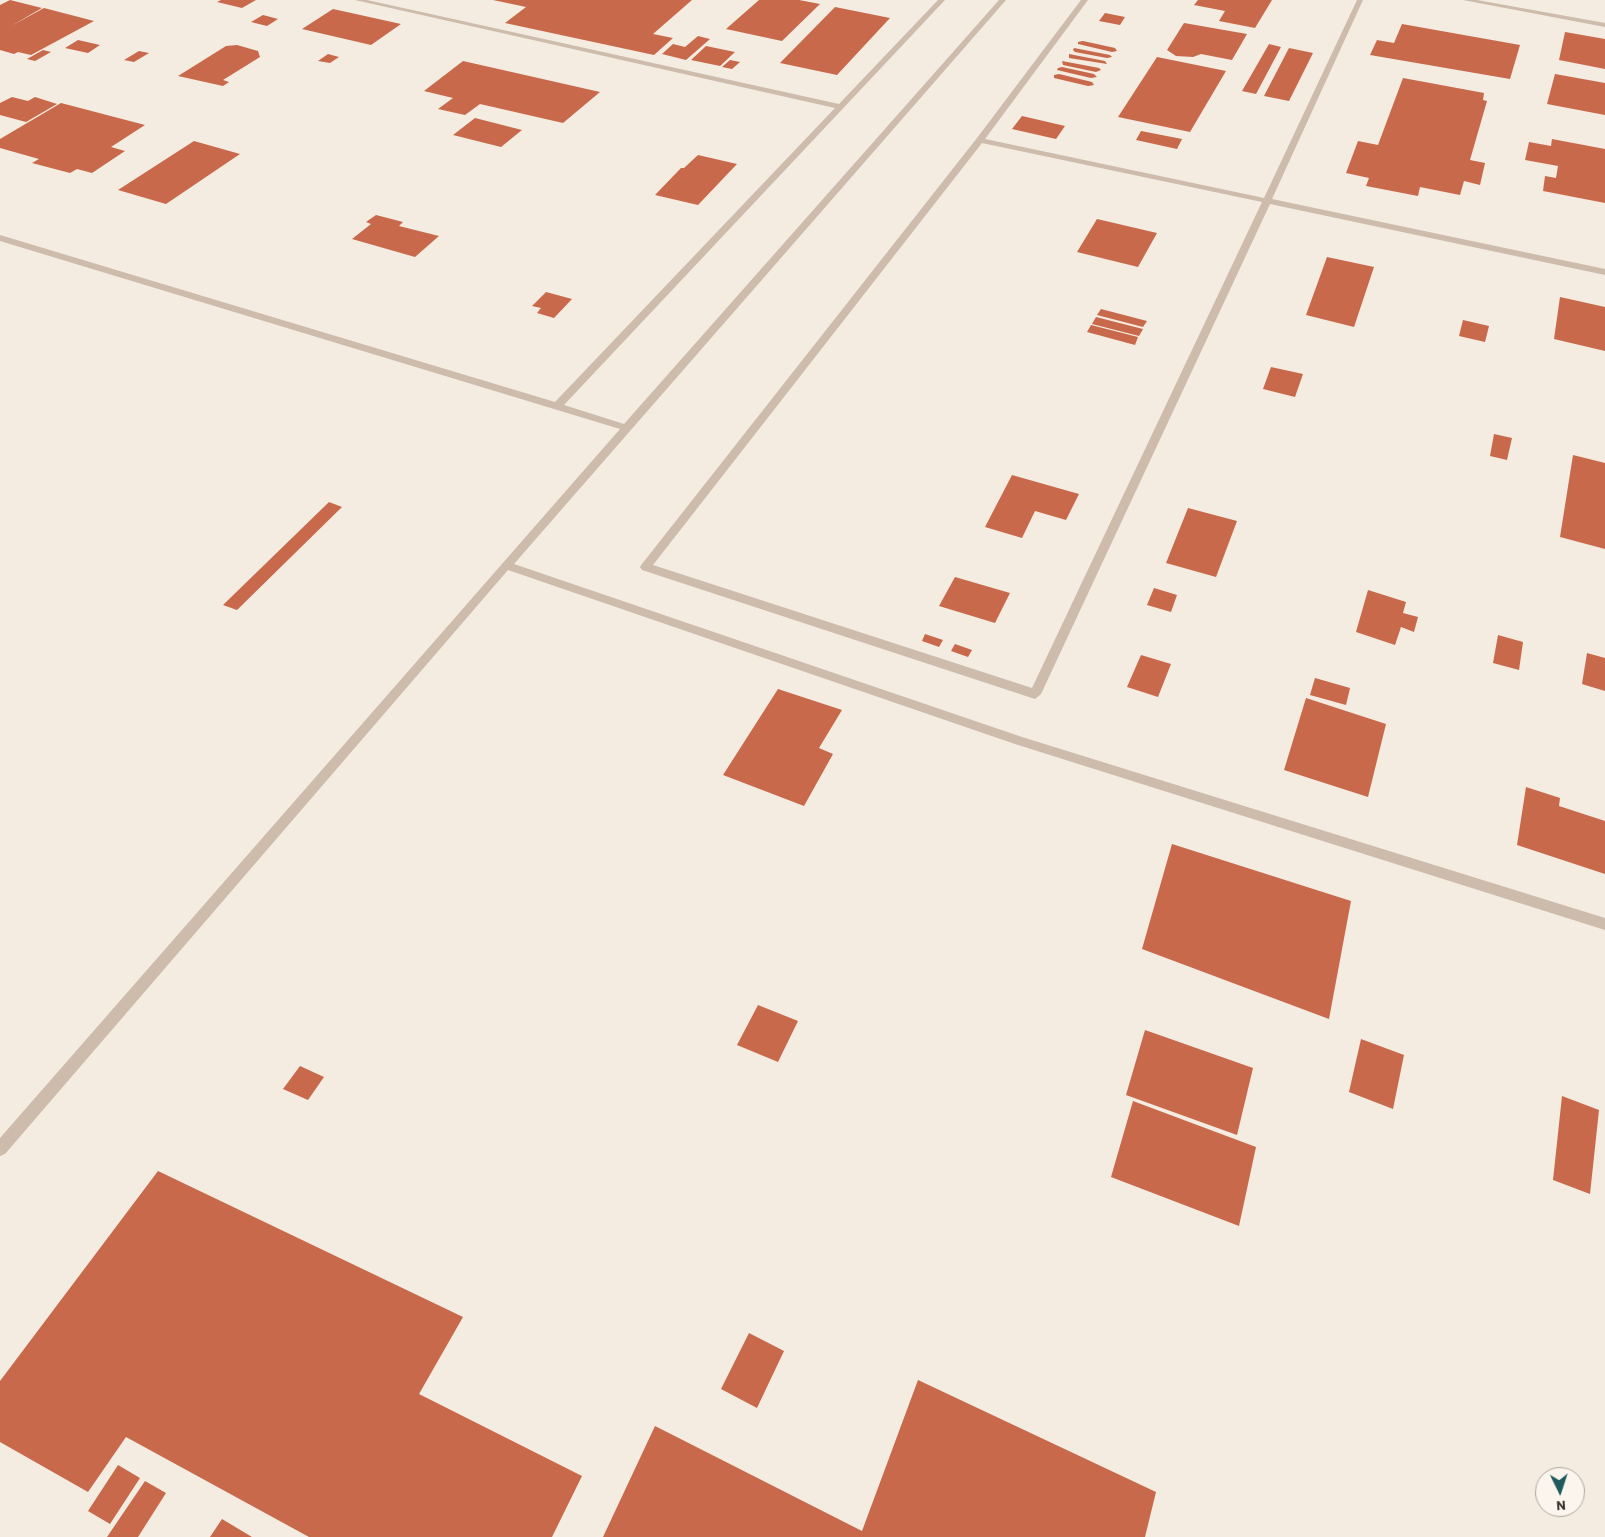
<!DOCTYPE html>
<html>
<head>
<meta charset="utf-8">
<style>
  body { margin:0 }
  #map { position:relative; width:1605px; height:1537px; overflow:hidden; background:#f4ebe1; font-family:Barlow,sans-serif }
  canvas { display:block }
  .north { position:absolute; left:1535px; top:1467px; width:50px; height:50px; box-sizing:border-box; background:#fbf5ee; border:1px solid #aea6a0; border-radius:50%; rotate:176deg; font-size:14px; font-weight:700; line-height:20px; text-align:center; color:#3b302b }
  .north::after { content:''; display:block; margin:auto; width:18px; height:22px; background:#1f5a5e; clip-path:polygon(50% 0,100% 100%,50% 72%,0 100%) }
</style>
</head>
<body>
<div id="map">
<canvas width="1605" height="1537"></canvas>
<div class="north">N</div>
</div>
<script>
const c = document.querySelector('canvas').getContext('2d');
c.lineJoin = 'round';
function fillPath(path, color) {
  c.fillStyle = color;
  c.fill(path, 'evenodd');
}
const building = new Path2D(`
  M10,0L42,8L11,26L44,8L94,21L31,55L18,52L14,54L0,50V5Z
  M221,0H256L242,8L217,2Z
  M493,0H692L653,34L673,38L654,55L505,23L526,7Z
  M759,0H799L820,4L782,41L726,29Z
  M1198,0H1272L1255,28L1219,21L1225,11L1194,5Z
  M835,7L890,18L837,75L780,63Z
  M333,9L401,24L371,45L302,29Z
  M1105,13L1125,17L1120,25L1099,21Z
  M263,15L278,19L267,26L251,22Z
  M1184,23L1247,34L1232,60L1201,54L1193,57L1176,56L1167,50Z
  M1402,24L1520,45L1510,79L1370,55L1377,40L1394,43Z
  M1565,32L1605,39V69L1559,60Z
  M698,36L710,39L686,60L662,54L673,44L685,47Z
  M78,40L100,45L88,53L65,48Z
  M1083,41L1115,48L1117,51L1112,52L1078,44V42Z
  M1269,44L1281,47L1256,94L1242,91Z
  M237,45L258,51L260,57L223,80L229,82L223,86L178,76L226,46Z
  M706,46L735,52L720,66L691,60Z
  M1074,48L1110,55L1112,57L1107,58L1075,52L1073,50Z
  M1289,48L1313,53L1289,101L1264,96Z
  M43,50L51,52L35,61L27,59Z
  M139,51L149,53L134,62L124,60Z
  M328,54L339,57L330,63L318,61Z
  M1069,54L1105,61L1107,64L1069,58Z
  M1157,57L1226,71L1190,132L1118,117Z
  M730,60L740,62L732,69L722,67Z
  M463,61L600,92L563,123L480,104L465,115L438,109L453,98L424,91Z
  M1062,61L1099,68L1101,70L1096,72L1063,65Z
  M1062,67L1094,74L1097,77L1091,78L1057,70L1058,68Z
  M1059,74L1092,82L1094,85L1088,86L1054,78V75Z
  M1555,74L1605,83V115L1547,104Z
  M1403,78L1484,93L1483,100L1487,101L1470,160L1485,163L1480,185L1464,181L1460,195L1420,187L1418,196L1366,186L1369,178L1346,173L1358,141L1378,145Z
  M12,97L28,101L35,97L57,104L26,122L0,115V103Z
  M61,103L145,125L111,147L125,151L92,173L77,169L70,173L32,163L39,159L0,148V139Z
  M1022,116L1065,126L1056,139L1012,129Z
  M475,118L522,130L501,147L453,135Z
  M1141,131L1182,139L1177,149L1136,140Z
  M1552,139L1605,149V203L1543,191L1545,176L1556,178L1558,166L1525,160L1529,142L1551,146Z
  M194,141L240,154L166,204L118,190Z
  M698,155L737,164L698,205L655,195L681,168H684Z
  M376,215L403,222L399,226L439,236L415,257L352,239L371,224L366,222Z
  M1097,219L1157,233L1138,267L1077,252Z
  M1327,257L1374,267L1354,327L1306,315Z
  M546,292L572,299L554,318L537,313L541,308L532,306Z
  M1560,297L1605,307V351L1554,339Z
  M1101,309L1147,321L1143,327L1097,315Z
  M1096,317L1143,329L1139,336L1092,324Z
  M1463,320L1489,326L1485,342L1459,336Z
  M1091,325L1138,337L1135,345L1087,332Z
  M1271,367L1303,374L1295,397L1263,389Z
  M1494,434L1512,438L1507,460L1490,456Z
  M1573,455L1605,463V549L1560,537Z
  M1012,475L1079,494L1066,520L1035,511L1022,538L985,527Z
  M329,502L342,507L237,610L223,605Z
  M1188,508L1237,521L1216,577L1166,563Z
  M955,577L1010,593L995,623L939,606Z
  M1154,588L1177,595L1171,612L1147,605Z
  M1368,590L1406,602L1403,613L1418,617L1414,632L1401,627L1395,645L1356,632Z
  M925,634L943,640L939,647L922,641Z
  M1498,635L1523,642L1519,670L1493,663Z
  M955,644L972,650L968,657L951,651Z
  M1587,653L1605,658V691L1582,684Z
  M1141,655L1171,664L1158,697L1127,687Z
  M1315,678L1350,688L1346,705L1310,695Z
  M778,689L842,710L819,748L833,754L804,806L723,775Z
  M1306,698L1386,724L1368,797L1284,770Z
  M1526,787L1560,798L1559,806L1605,821V874L1517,845Z
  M1172,844L1351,901L1329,1019L1142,949Z
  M758,1005L798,1021L778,1062L737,1045Z
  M1145,1030L1253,1068L1237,1135L1126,1095Z
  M1361,1039L1404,1055L1393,1109L1349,1092Z
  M300,1066L324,1077L308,1100L283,1089Z
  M1562,1096L1599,1110L1590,1194L1553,1180Z
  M1133,1101L1256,1147L1239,1226L1111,1177Z
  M158,1171L463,1317L419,1394L582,1476L552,1537H309L126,1437L88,1492L0,1442V1381Z
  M749,1333L784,1351L757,1408L721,1389Z
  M918,1380L1156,1492L1145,1537H603L655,1426L862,1531Z
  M118,1465L140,1478L110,1524L88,1511Z
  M145,1481L166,1493L138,1537H107Z
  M222,1519L252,1537H210Z`);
const minor = new Path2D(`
  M355,0H367L839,104L938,0H945L564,405L624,424L999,0H1006L514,564L1022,737L1605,918V930L1015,744L508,570L5,1154L0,1156V1138L620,429L0,241V235L555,402L835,108Z
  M1081,0H1088L985,139L1264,198L1357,0H1363L1272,199L1605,269V275L1270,204L1041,694L1035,699L642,570L640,567L642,564L977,138ZM982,143L1262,202L1032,688L653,565Z
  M1463,0H1477L1605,23V27Z`);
fillPath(building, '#c8694b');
fillPath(minor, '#cdbbac');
</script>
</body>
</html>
